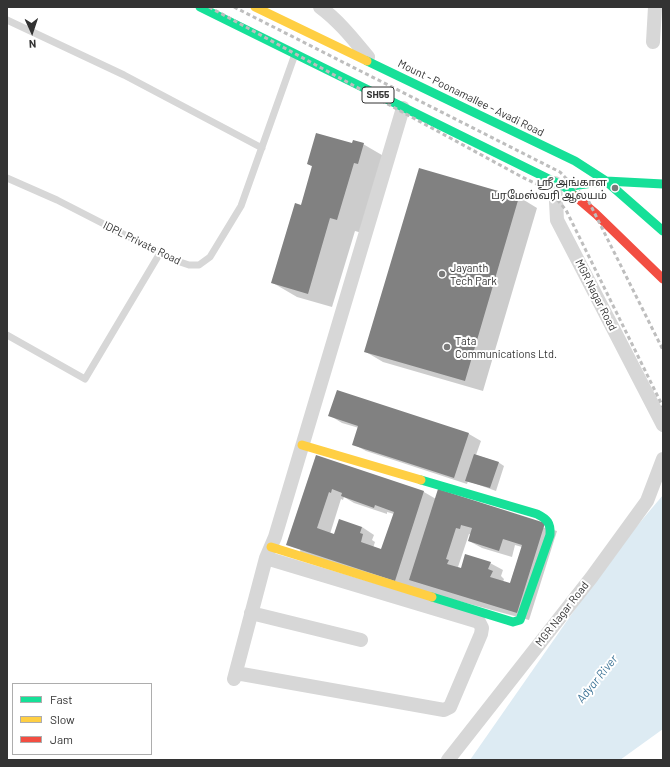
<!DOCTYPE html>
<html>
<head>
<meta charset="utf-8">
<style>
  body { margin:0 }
  #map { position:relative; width:670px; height:767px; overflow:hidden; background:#fff; font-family:Barlow,sans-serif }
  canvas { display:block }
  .frame { position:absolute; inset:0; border:8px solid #333; pointer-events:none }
  .legend { position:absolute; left:12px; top:683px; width:140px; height:72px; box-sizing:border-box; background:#fff; border:1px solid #adadad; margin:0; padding:5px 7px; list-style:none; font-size:12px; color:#333 }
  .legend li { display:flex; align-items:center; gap:8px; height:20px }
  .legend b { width:20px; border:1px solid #adadad }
  .north { position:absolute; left:12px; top:12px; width:40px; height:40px; -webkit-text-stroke:3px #fff; paint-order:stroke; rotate:177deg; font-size:11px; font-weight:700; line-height:16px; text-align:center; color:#333 }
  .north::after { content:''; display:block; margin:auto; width:14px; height:18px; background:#333; clip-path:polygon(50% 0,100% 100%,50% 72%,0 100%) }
</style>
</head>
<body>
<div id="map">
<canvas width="670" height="767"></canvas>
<div class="frame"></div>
<ul class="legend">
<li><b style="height:5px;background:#16e098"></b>Fast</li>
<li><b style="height:5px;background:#ffcf43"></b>Slow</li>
<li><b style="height:5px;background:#f24e42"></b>Jam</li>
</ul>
<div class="north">N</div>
</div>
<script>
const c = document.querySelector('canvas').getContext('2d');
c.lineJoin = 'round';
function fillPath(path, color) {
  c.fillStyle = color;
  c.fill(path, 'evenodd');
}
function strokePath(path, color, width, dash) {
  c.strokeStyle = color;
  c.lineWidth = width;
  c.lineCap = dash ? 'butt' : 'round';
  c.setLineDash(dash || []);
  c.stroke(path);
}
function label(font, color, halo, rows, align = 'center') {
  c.font = font + ' Barlow,"Noto Sans Tamil",sans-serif';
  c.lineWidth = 4;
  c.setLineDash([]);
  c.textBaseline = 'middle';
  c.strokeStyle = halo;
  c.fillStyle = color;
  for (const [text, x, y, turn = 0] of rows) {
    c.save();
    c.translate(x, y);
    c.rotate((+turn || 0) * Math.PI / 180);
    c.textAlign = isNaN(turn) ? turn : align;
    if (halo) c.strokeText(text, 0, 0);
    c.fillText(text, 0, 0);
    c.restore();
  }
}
const water = new Path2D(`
  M663,495V729L620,760H470L615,552Z`);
const shadow = new Path2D(`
  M363,144L387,158L362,233L355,231L332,307L297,297L273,283L301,206L313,167L308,164L353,145Z
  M519,197L537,208L483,391L383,362L366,352Z
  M329,415L469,434L481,441L476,455L498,462L504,466L496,491L468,481L467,484L366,451L353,444L359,428L342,423Z
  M317,457L424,492L436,499L557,531L529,620L407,587L300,552ZM344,497L354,503L387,514V512L394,514L382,551L373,548L375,542L372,540L374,535L362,527L335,535L330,534L341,499L343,500ZM469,534L471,535L469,541L482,548L512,557L515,545L522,547L510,584L503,582L504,579L501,576L503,570L490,563L462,569L458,567Z`);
const building = new Path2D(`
  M316,133L352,143L353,140L364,143L358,164L354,163L337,220L330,218L308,294L271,283L295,203L301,205L312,166L307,164Z
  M419,168L519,197L465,381L364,352Z
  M337,390L469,433L454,478L352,445L358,426L328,416Z
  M474,454L499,462L490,488L465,481Z
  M316,455L424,491L395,581L286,545ZM332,489L342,493L341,496L374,508L375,505L394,512L381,549L361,542L363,534L360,533L362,527L339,519L334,534L317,528L329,492L331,493Z
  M438,489L545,523L517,613L409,580ZM461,525L472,528L468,541L499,551L503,539L522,545L510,583L490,577L493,571L488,569L491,562L465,554L461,568L447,564L449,560L446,559L456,528L460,529Z`);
const lane = new Path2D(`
  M7,20L124,75L262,148
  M7,178L57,200L174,260L189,265H199L210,257L241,206L294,57
  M7,335L85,379L160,253`);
const street = new Path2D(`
  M320,7C339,21 353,39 368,57
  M653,42L655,7
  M555,183L557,220L663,425
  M251,613L361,640
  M236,673L444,710L450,707L481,634L482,628L479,622L266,558
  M234,679L266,558L275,537L403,108
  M448,760L591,578L647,501L663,459`);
const fast = new Path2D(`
  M200,7L565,187L575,196
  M367,61L575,161L606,181L663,231
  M565,187L606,181L663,184
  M421,480L537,514C547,519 551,523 550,535L520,620L513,622L432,597`);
const slow = new Path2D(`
  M255,7L367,61
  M302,445L421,480
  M271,547L432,597`);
const jam = new Path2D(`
  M575,196L596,214L663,279`);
const rail = new Path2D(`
  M209,7L522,177L549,190L566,210L663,407
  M234,7L560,172L589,202L663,350`);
const markers = [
  [615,188,4,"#7a7a7a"],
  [442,274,4,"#7a7a7a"],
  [447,347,4,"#7a7a7a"]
];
const shields = [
  [378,95,32]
];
const shieldNames = [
  ["SH55",378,95]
];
const streetNames = [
  ["Mount - Poonamallee - Avadi Road",471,98,26],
  ["IDPL Private Road",142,243,26],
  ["MGR Nagar Road",596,295,63],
  ["MGR Nagar Road",562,614,-52]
];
const poiNames = [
  ["ஶ்ரீ அங்காள",607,182,"right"],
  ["பரமேஸ்வரி ஆலயம்",607,195,"right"],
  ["Jayanth",450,268],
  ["Tech Park",450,281],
  ["Tata",455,341],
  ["Communications Ltd.",455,354]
];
const waterNames = [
  ["Adyar River",597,679,-51]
];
fillPath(water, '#ddebf3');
fillPath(shadow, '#0003');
fillPath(building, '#818181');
strokePath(lane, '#d7d7d7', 7);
strokePath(street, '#d7d7d7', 14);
strokePath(fast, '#16e098', 9);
strokePath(slow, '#ffcf43', 9);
strokePath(jam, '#f24e42', 9);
strokePath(rail, '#bebebe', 3, [4, 3]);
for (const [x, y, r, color] of markers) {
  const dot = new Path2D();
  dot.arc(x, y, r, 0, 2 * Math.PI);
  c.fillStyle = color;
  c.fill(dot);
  strokePath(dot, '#fff', 1.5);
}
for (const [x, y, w] of shields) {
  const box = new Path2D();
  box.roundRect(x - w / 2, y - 8, w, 16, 3);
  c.fillStyle = '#fff';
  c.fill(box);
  strokePath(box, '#333', 1);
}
label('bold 10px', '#333', null, shieldNames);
label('11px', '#333', '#fff', streetNames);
label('11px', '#333', '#fff', poiNames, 'left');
label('italic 12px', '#3f7597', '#fff', waterNames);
</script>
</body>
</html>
